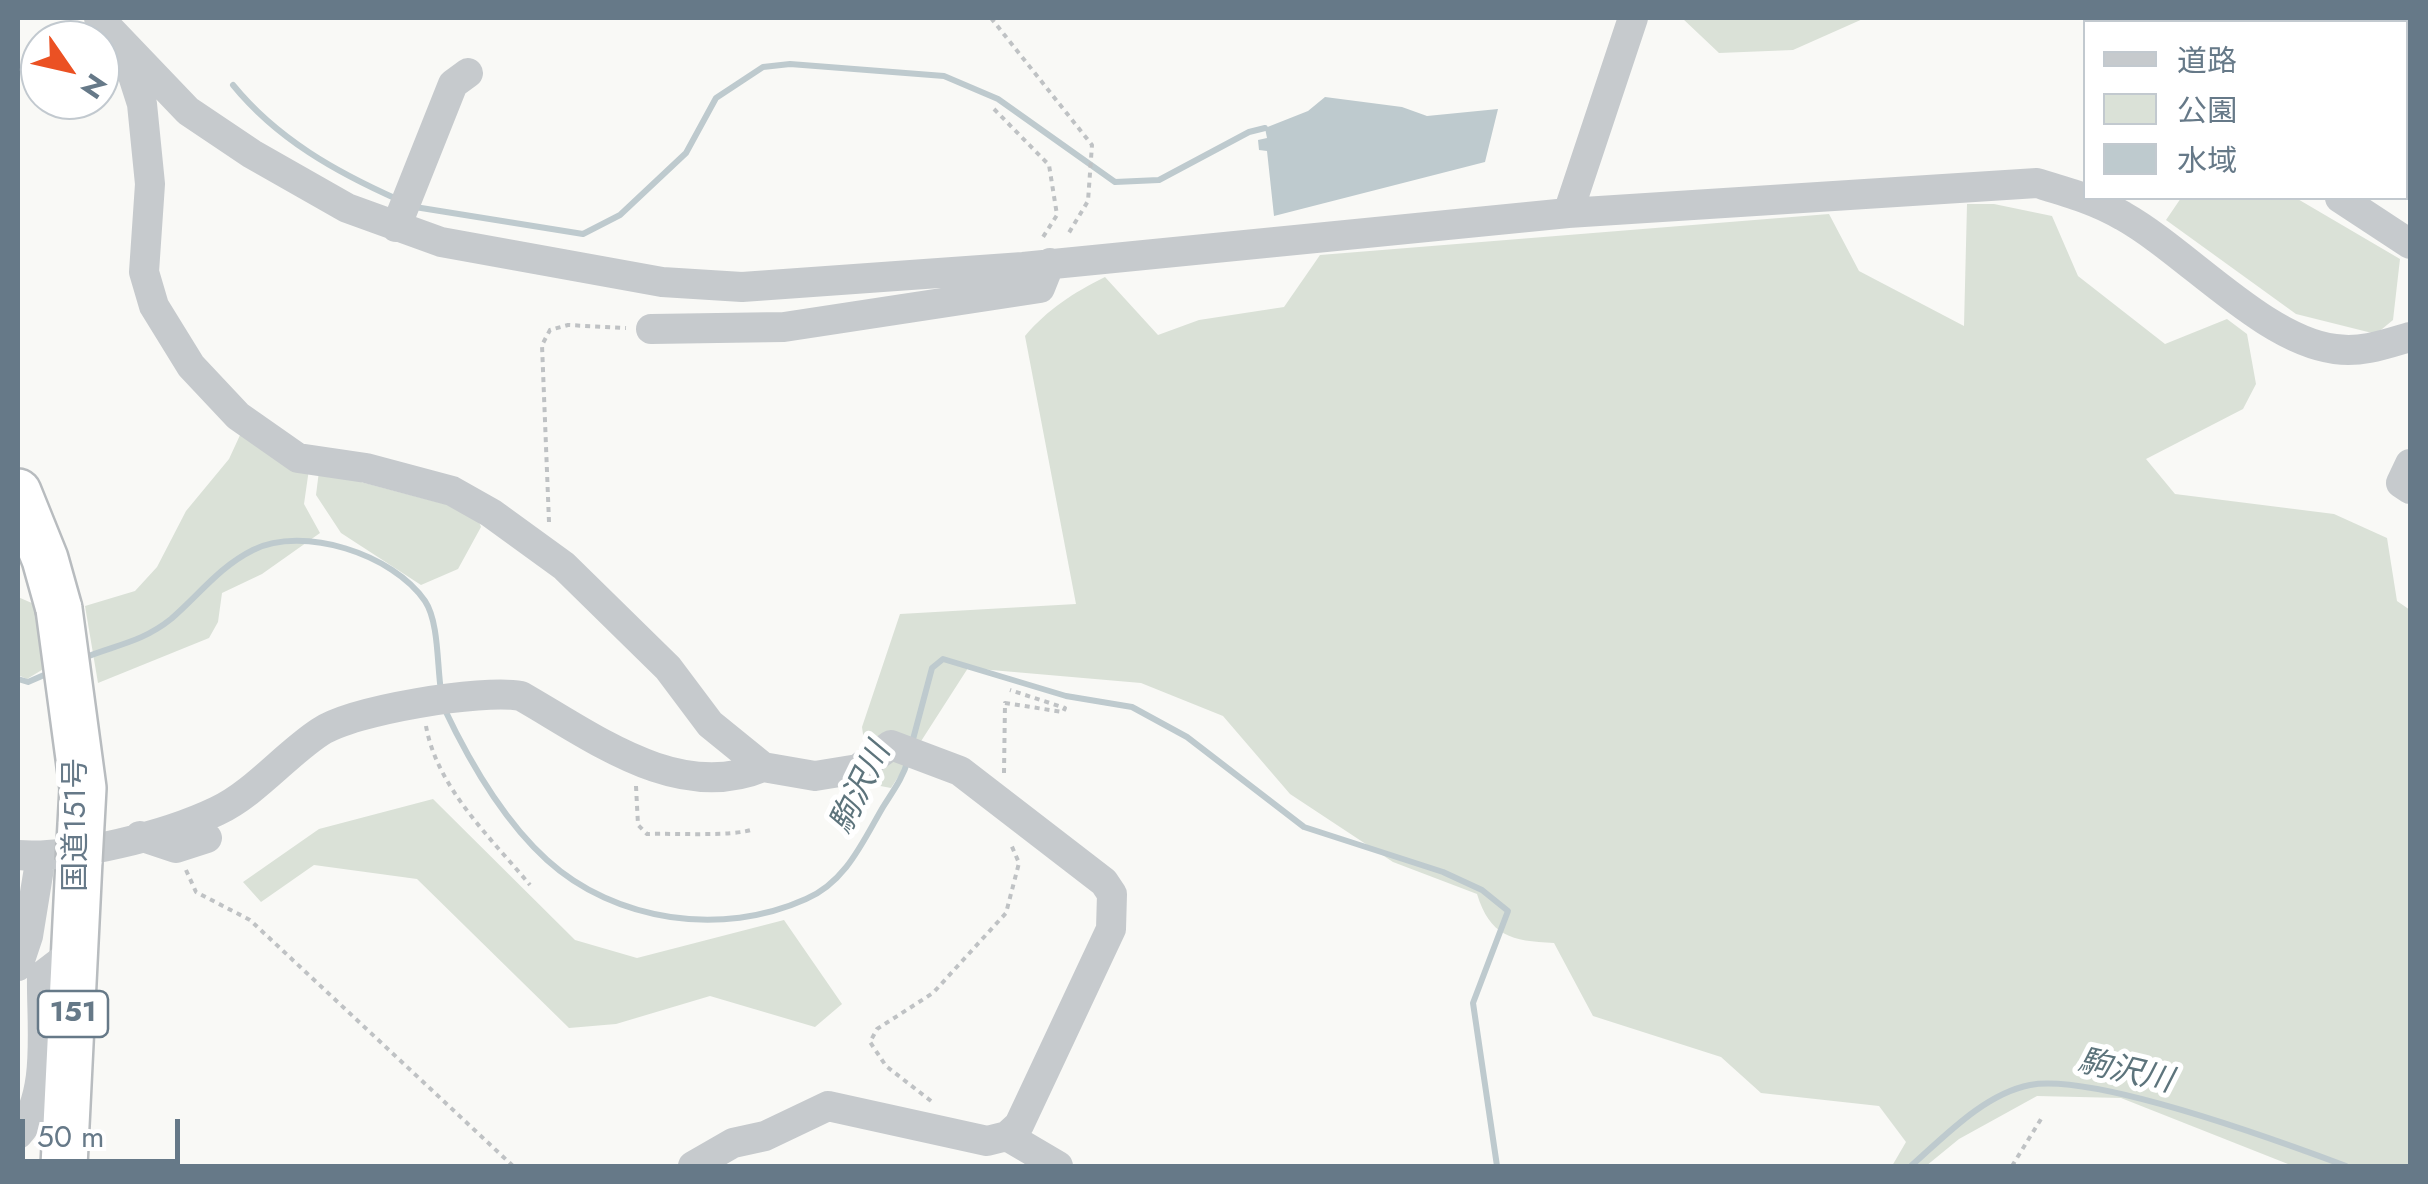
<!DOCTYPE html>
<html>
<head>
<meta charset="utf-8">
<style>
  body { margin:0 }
  #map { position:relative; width:2428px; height:1184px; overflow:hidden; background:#f9f9f6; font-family:Jost,"Noto Sans JP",sans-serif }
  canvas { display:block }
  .frame { position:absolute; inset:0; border:20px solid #667988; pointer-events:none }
  .legend { position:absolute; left:2083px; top:20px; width:325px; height:180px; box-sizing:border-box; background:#fff; border:2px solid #c2c9cf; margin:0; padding:12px 18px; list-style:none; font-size:30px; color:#667988 }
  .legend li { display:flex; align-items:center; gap:20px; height:50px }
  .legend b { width:50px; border:2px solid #c2c9cf }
  .north { position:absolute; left:20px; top:20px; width:100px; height:100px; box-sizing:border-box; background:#fff; border:2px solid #c2c9cf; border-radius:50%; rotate:124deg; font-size:28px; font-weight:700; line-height:40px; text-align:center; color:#667988 }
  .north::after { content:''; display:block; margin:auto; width:35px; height:45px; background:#eb5123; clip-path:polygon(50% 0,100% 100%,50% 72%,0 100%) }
  .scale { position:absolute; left:20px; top:1119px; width:160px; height:45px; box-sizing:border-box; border:5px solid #667988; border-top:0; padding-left:12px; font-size:30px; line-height:35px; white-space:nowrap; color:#667988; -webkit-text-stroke:8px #fff; paint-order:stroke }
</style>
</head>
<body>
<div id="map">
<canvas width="2428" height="1184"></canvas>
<div class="frame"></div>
<ul class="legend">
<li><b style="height:12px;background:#c6cacd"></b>道路</li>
<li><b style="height:28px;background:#dae1d7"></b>公園</li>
<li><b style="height:28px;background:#becace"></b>水域</li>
</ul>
<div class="north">N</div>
<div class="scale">50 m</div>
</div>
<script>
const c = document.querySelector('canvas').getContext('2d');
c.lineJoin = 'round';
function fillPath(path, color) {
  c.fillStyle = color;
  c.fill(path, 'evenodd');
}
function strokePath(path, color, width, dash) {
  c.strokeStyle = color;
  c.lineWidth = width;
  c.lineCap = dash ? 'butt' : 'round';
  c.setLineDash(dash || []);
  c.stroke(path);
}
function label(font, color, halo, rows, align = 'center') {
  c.font = font + ' Jost,"Noto Sans JP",sans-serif';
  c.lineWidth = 10;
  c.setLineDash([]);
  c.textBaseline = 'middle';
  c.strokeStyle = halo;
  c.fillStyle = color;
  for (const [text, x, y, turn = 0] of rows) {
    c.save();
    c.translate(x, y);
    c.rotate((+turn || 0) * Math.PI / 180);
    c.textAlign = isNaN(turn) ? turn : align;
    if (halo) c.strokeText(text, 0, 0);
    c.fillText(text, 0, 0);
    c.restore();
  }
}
const green = new Path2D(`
  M1682,18H1865L1793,50L1719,53Z
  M2181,198H2296L2400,259L2393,320L2376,334L2296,314L2166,220Z
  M1967,204H1994L2052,216L2078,276L2165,344L2227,319L2247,334L2256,384L2243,409L2146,459L2175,494L2334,514L2387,538L2397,601L2410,610V1166H2293L2121,1098L2037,1096L1959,1139L1926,1166H1892L1906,1142L1879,1106L1761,1093L1721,1057L1593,1016L1554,943C1511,941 1490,936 1477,894L1393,862L1290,794L1223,716L1141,683L968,668L891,788L870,784L862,727L900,614L1076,604L1025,336C1048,309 1073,293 1105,277L1158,335L1199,320L1284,307L1320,255L1829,214L1859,271L1964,326Z
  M241,433L309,469L304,504L320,533L262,574L222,593L218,622L209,638L98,683L85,606L135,591L157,567L186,511L229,459Z
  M319,471L475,512L481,527L458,569L421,585L341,533L316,495Z
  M18,597L41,607L45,668L27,679L18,675Z
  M433,799L575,940L637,958L784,920L842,1004L815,1027L710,996L616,1024L569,1028L417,879L314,865L261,902L243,882L319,829Z`);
const water = new Path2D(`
  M1325,97L1402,107L1427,116L1498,109L1485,162L1274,216L1267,151L1259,150L1258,140L1267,138L1265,128L1308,111Z`);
const stream = new Path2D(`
  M233,85C277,139 336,172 399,200
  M415,207L583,234L620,215L686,153L716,98L763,67L790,64L944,76L998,99L1115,182L1159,180L1249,132L1265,128
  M81,659C114,645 141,643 171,619C199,595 219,567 253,550C303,525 393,554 425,601C439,622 437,666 441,691
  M18,679L28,682L51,672
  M444,708C469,761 503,820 547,860C615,922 722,937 806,899C846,882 863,841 883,807C893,791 903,778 908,760
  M912,743L932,668L943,659L1066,696L1132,707L1187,737L1304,827L1443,872L1482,890L1508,911L1473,1003L1497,1166
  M1911,1166C1944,1137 1984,1094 2030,1085C2094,1073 2279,1141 2346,1166`);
const path = new Path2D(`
  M991,18L1092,145L1088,201L1067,236
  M994,109L1049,165L1057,215L1043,237
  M549,522L542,345L550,330L568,325L626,328
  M426,726C437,788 491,838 530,885
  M1004,773L1005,703L1063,712L1065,708L1010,690
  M636,786L638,825L647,834C674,833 733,837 754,829
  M186,870L196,892L250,920L513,1166
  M931,1101L886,1066L870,1042L877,1029L933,993L1006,913L1019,863L1010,842
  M2012,1166L2041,1119`);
const minor = new Path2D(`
  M99,18L188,111L252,154L347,208L441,242L662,282L742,287L1023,267L1568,213L2037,183C2067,192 2096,200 2123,216C2187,252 2264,340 2335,349C2362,353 2386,344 2410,337
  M2254,22L2257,18
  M125,51L142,104L150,184L144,272L154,306L191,366L238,416L298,458L366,468L452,491L491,513L564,566L668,668L710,724L763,767L815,776L858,769L891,745L960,771L1104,882L1112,894L1111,929L1019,1125L1007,1136L987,1141L828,1106L765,1136L733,1143L693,1166
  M2340,198L2410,244
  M1568,213L1633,18
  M396,227L453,84L468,73
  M651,329L784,327L1040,288L1050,263
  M2410,464L2401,483L2410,489
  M140,836L176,848L207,838
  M18,855C73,859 167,835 217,811C255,793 285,755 320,732C353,710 481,689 521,696C593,737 678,803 763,767
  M18,966L28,936L41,856
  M18,1134C52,1097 41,1025 42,976L76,950
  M1007,1136L1058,1166`);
const highway = new Path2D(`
  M18,492L45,559L59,609
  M64,1166L79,861`);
const highwayBridge = new Path2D(`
  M59,609L83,788L79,861`);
const shields = [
  [73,1014,70]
];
const shieldNames = [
  ["151",73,1014]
];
const streetNames = [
  ["国道151号",78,825,-90]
];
const waterNames = [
  ["駒沢川",862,789,-64],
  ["駒沢川",2125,1073,13]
];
fillPath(green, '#dae1d7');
fillPath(water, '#becace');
strokePath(stream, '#becace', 6);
strokePath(highway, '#b8bcbf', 50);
strokePath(path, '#bfc2c4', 4, [5, 5]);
strokePath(minor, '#c6cacd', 30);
strokePath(highway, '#fff', 45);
strokePath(highwayBridge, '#b8bcbf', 50, []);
strokePath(highwayBridge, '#fff', 45);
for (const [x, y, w] of shields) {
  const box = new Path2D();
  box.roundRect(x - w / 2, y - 23, w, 46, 8);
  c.fillStyle = '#fff';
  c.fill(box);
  strokePath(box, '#667988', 2.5);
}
label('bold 28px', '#667988', null, shieldNames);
label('30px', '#667988', '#fff', streetNames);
label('italic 32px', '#5d747c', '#fff', waterNames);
</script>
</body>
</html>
